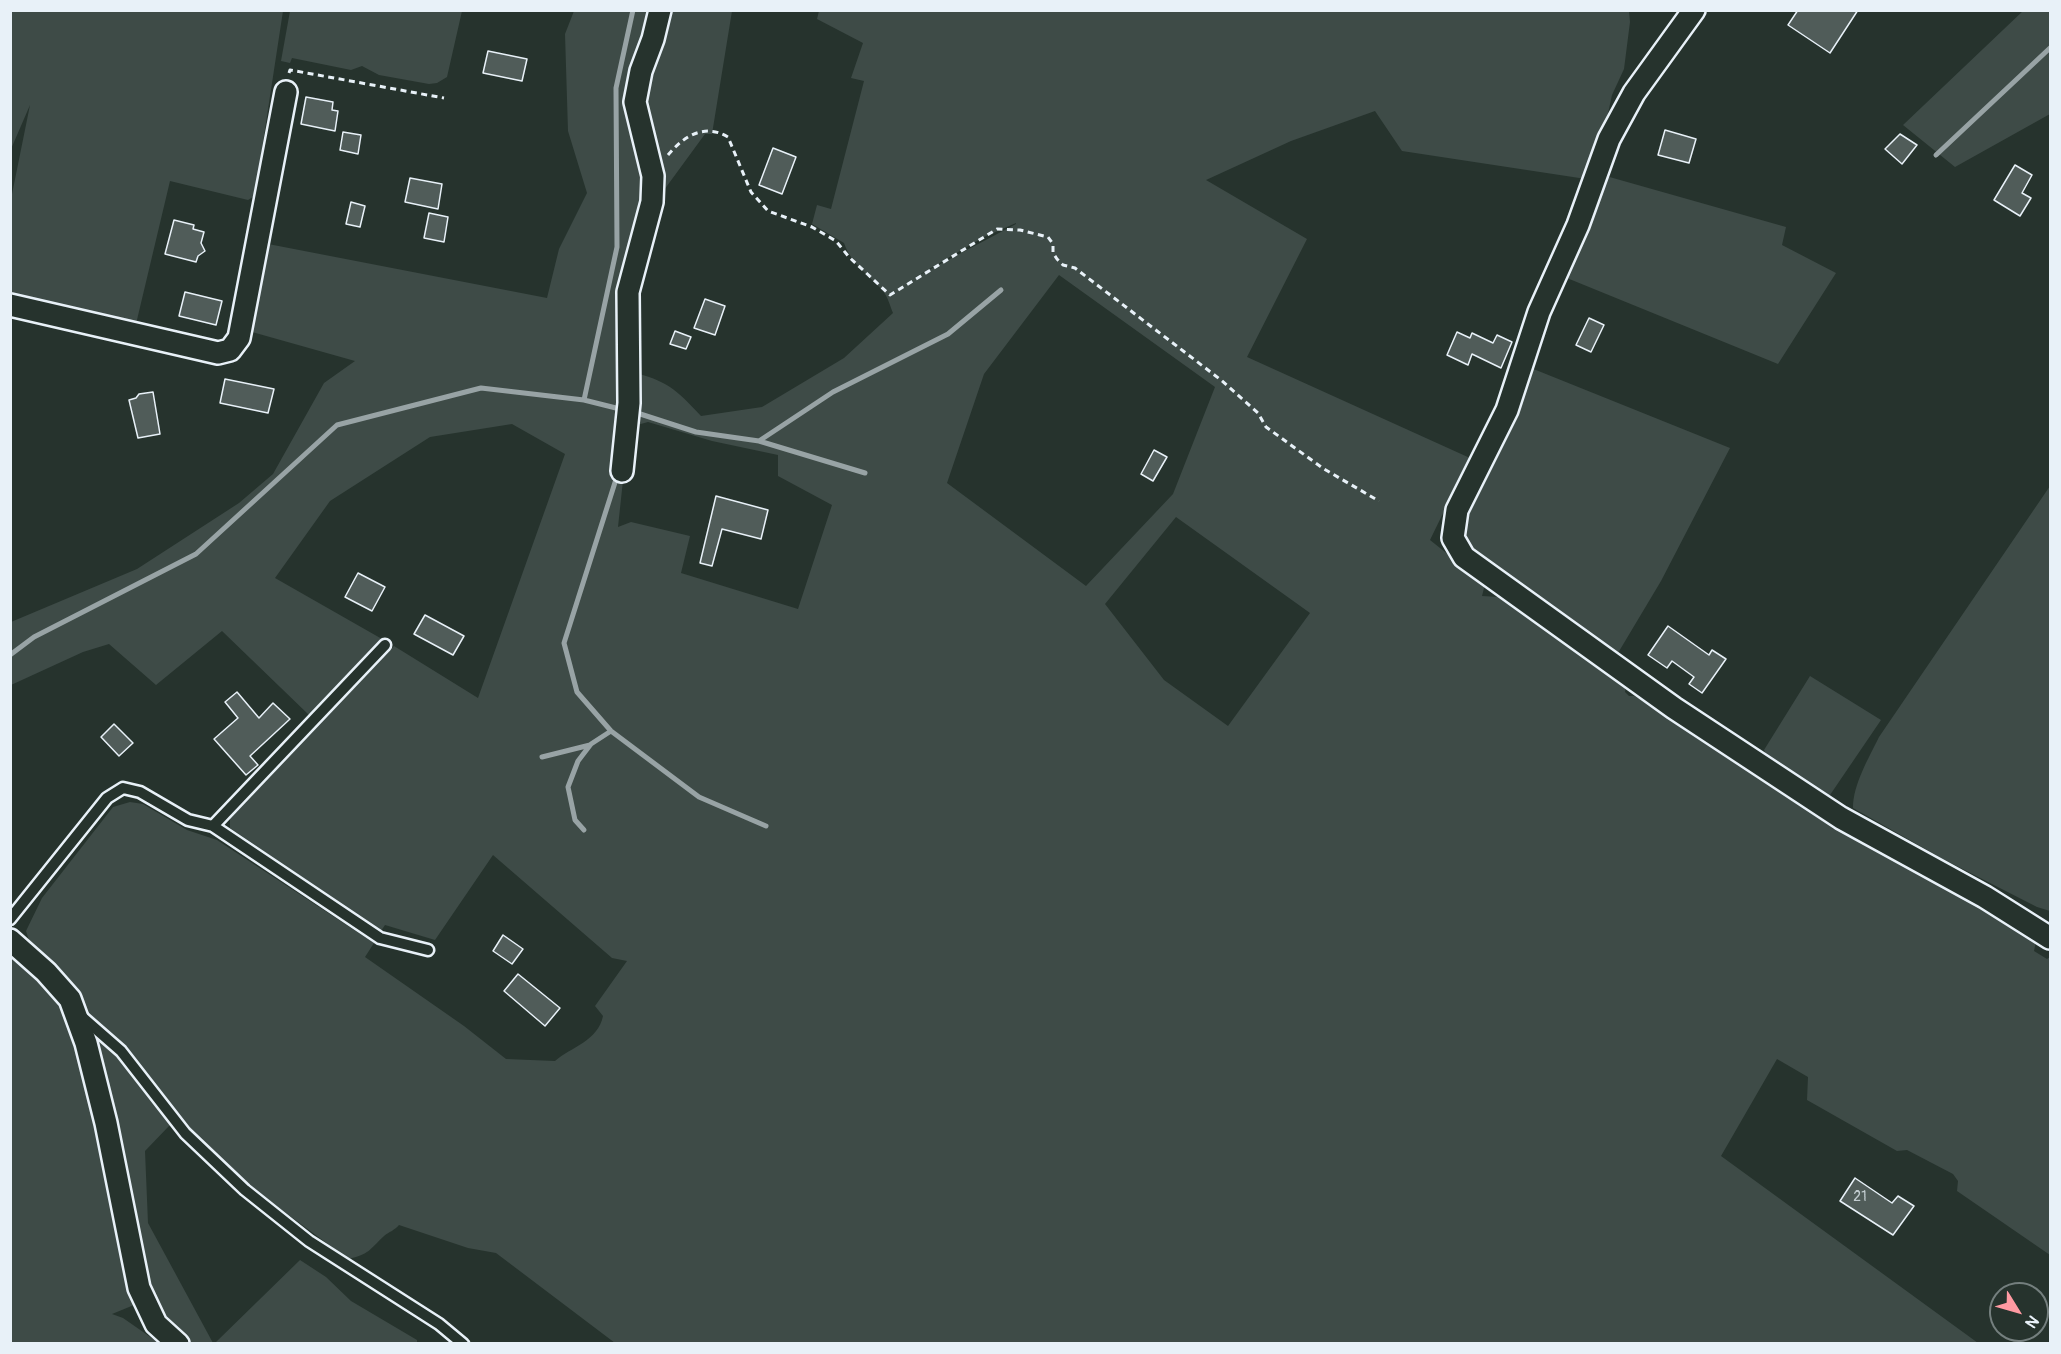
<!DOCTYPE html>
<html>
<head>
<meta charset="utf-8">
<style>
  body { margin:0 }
  #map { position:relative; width:2061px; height:1354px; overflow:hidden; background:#26332d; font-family:Pangolin,sans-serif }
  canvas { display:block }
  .frame { position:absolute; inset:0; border:12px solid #e8f1f8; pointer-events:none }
  .north { position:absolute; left:1989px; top:1282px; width:60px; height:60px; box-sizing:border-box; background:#26332d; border:2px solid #747f7e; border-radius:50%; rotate:127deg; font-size:16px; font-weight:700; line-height:24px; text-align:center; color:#e8f1f8 }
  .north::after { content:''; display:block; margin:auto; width:21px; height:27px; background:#ff9aa2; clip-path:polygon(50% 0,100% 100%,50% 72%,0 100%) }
</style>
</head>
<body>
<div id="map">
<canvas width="2061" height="1354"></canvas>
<div class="frame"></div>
<div class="north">N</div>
</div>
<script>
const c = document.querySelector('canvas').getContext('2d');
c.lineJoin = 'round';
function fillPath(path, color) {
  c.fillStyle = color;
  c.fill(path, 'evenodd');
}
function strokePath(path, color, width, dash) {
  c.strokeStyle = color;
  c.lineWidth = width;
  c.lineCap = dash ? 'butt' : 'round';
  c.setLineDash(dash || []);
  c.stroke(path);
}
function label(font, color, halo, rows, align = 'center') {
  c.font = font + ' Pangolin,sans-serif';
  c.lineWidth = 5;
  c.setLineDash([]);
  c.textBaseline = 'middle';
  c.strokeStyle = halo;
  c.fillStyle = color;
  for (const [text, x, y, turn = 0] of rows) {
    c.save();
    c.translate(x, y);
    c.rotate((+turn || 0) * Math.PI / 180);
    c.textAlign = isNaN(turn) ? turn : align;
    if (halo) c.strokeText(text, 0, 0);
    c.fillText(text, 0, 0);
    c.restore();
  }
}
const green = new Path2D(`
  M2024,10L2050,11V114L1955,167L1903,125Z
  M10,11H283L256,188L253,197L248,200L170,181L136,324L11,298V199L30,105L11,149Z
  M290,11V10L462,11L447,77L437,83L429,84L379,75L362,66L351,70L292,58L290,63L281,61Z
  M574,11H732L712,134H705L637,227L630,371C668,382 674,387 701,416L762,407L844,358L893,313C890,306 888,297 883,291C869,275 851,264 844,243L812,224L817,205L831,209L864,81L851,78L863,43L817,19L819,11H1629L1630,22L1624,69L1612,95L1605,127L1586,179L1402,151L1375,111L1291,141L1206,180L1307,239L1247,357L1470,458L1430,540L1485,584L1482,596L1499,597L1626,685L1625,692L1629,696H1634L1664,711L2037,936L2034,951L2047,959L2050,957V1255L1957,1191L1958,1181L1953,1174L1907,1150L1897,1151L1807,1100L1808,1077L1777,1059L1721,1156L1978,1343H615L496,1253L468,1248L399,1225C395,1230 389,1232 384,1236C369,1250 370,1254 348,1259L259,1193L186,1126H169L145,1151L148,1223L213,1343H186L149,1304L134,1305L112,1314L123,1318L159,1343L11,1344V953H33L26,931L42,898L113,807L130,802L143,804L187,830L217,840L374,943L365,957L464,1026L506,1059L555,1061C571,1047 598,1041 603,1016L595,1006L627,961L612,958L493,855L435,940L385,925L381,931L230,828V816L394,646L478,698L565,454L512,424L430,437L330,501L275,578L382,639L309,715L222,631L156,685L109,644L83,652L11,685V622L137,569L239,503L273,474L324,383L355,361L245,330L263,243L547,298L559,249L587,193L568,131L565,34ZM1016,223V224L912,279L984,237ZM1059,275L1215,387L1173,494L1086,586L947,483L984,374ZM648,422L712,441L778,455V476L832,505L798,609L681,573L690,536L631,522L618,527L624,471L637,425ZM1176,517L1310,613L1228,726L1164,680L1105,604Z
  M1606,176L1786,227L1782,245L1836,273L1778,364L1562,276Z
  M1526,366L1730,448L1661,581L1618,653L1475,557L1463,545L1460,526Z
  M2050,486V911L2037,907L1943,859L1853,808C1853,784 1869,758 1879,737Z
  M1810,676L1881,720L1830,795H1827L1767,757L1764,750Z
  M300,1260L326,1277L351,1301L417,1340V1343H215Z`);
const stream = new Path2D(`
  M1936,155L2050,48
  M624,410L584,400L617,247L616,88L633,10
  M631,411L696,432L759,441L833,392L948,334L1001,290
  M759,441L865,473
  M618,473L564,643L577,692L611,731L699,797L766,826
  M10,655L34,637L196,554L337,425L481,388L584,400
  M542,757L590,745
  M584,830L575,820L568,787L578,761L591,744L611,731`);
const building = new Path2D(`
  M1798,10H1858L1830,53L1788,25Z
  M488,51L527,59L522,81L483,73Z
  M306,97L333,102L332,110L338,111L335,131L301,124Z
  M1665,130L1696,139L1689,163L1658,155Z
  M343,132L361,135L358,154L340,150Z
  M1900,134L1917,145L1902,164L1885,149Z
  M773,148L796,157L782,194L759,185Z
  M2015,165L2032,175L2022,193L2031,198L2020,216L1994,200Z
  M410,178L442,184L438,209L405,202Z
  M351,202L365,206L360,227L346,224Z
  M429,213L448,217L444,242L424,238Z
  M174,220L194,225L193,229L204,232L201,243L205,251L198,256L196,262L165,254Z
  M185,292L222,301L216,325L179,316Z
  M705,299L725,306L715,335L694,328Z
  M1589,318L1604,325L1591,352L1576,345Z
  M675,331L691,337L686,349L670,344Z
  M1457,332L1470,338L1472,333L1493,343L1497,335L1512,342L1501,368L1472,354L1468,365L1447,355Z
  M225,379L274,389L268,413L220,403Z
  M153,392L160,434L138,438L129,400L136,398L139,394Z
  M1154,450L1167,457L1153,481L1141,474Z
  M716,496L768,510L761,539L722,529L712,566L700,563Z
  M358,573L385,587L372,611L345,597Z
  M425,615L464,636L453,655L414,634Z
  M1668,626L1709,655L1712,650L1726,659L1702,693L1689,684L1694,677L1672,661L1667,668L1648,655Z
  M237,692L259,718L273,703L290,719L250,756L258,765L246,775L214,739L238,718L225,702Z
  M114,724L133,743L119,756L101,737Z
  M503,935L523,949L512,964L493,951Z
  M518,974L560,1008L545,1026L504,991Z
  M1855,1178L1892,1203L1898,1196L1914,1206L1893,1235L1840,1201Z`);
const path = new Path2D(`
  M289,73L290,70L444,98
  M668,155C684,136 704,123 728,137L751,192L768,211L812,227L836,241L849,257L890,295L997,229L1020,230L1048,237L1053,244V253L1057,259L1063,265L1075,268L1221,380L1258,413L1266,427L1324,469L1379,501`);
const lane = new Path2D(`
  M213,826L380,938L428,950
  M10,919L107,798L123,788L140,792L188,820L213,826L385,645
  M81,1016L121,1051L185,1133L245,1190L309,1241L439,1324L463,1344`);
const street = new Path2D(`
  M1694,10L1634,93L1609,139L1578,225L1539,312L1507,410L1457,510L1453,538L1464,557L1674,708L1841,818L1985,897L2050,938
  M10,305L218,353L230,350L239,338L286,92
  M622,471L629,403L628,292L652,202L653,176L635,102L641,71L653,39L660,10
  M10,940L46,972L70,999L86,1043L106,1123L139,1288L156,1324L178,1344`);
const numberNames = [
  ["21",1860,1197]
];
fillPath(green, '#3e4b47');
strokePath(stream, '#98a3a5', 5);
fillPath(building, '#505c59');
strokePath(building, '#e8f1f8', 1.5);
strokePath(lane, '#e8f1f8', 15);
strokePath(street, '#e8f1f8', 26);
strokePath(path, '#e8f1f8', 3, [6, 4.5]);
strokePath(lane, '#26332d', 10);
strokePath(street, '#26332d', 21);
label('14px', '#c2ccd0', null, numberNames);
</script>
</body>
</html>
